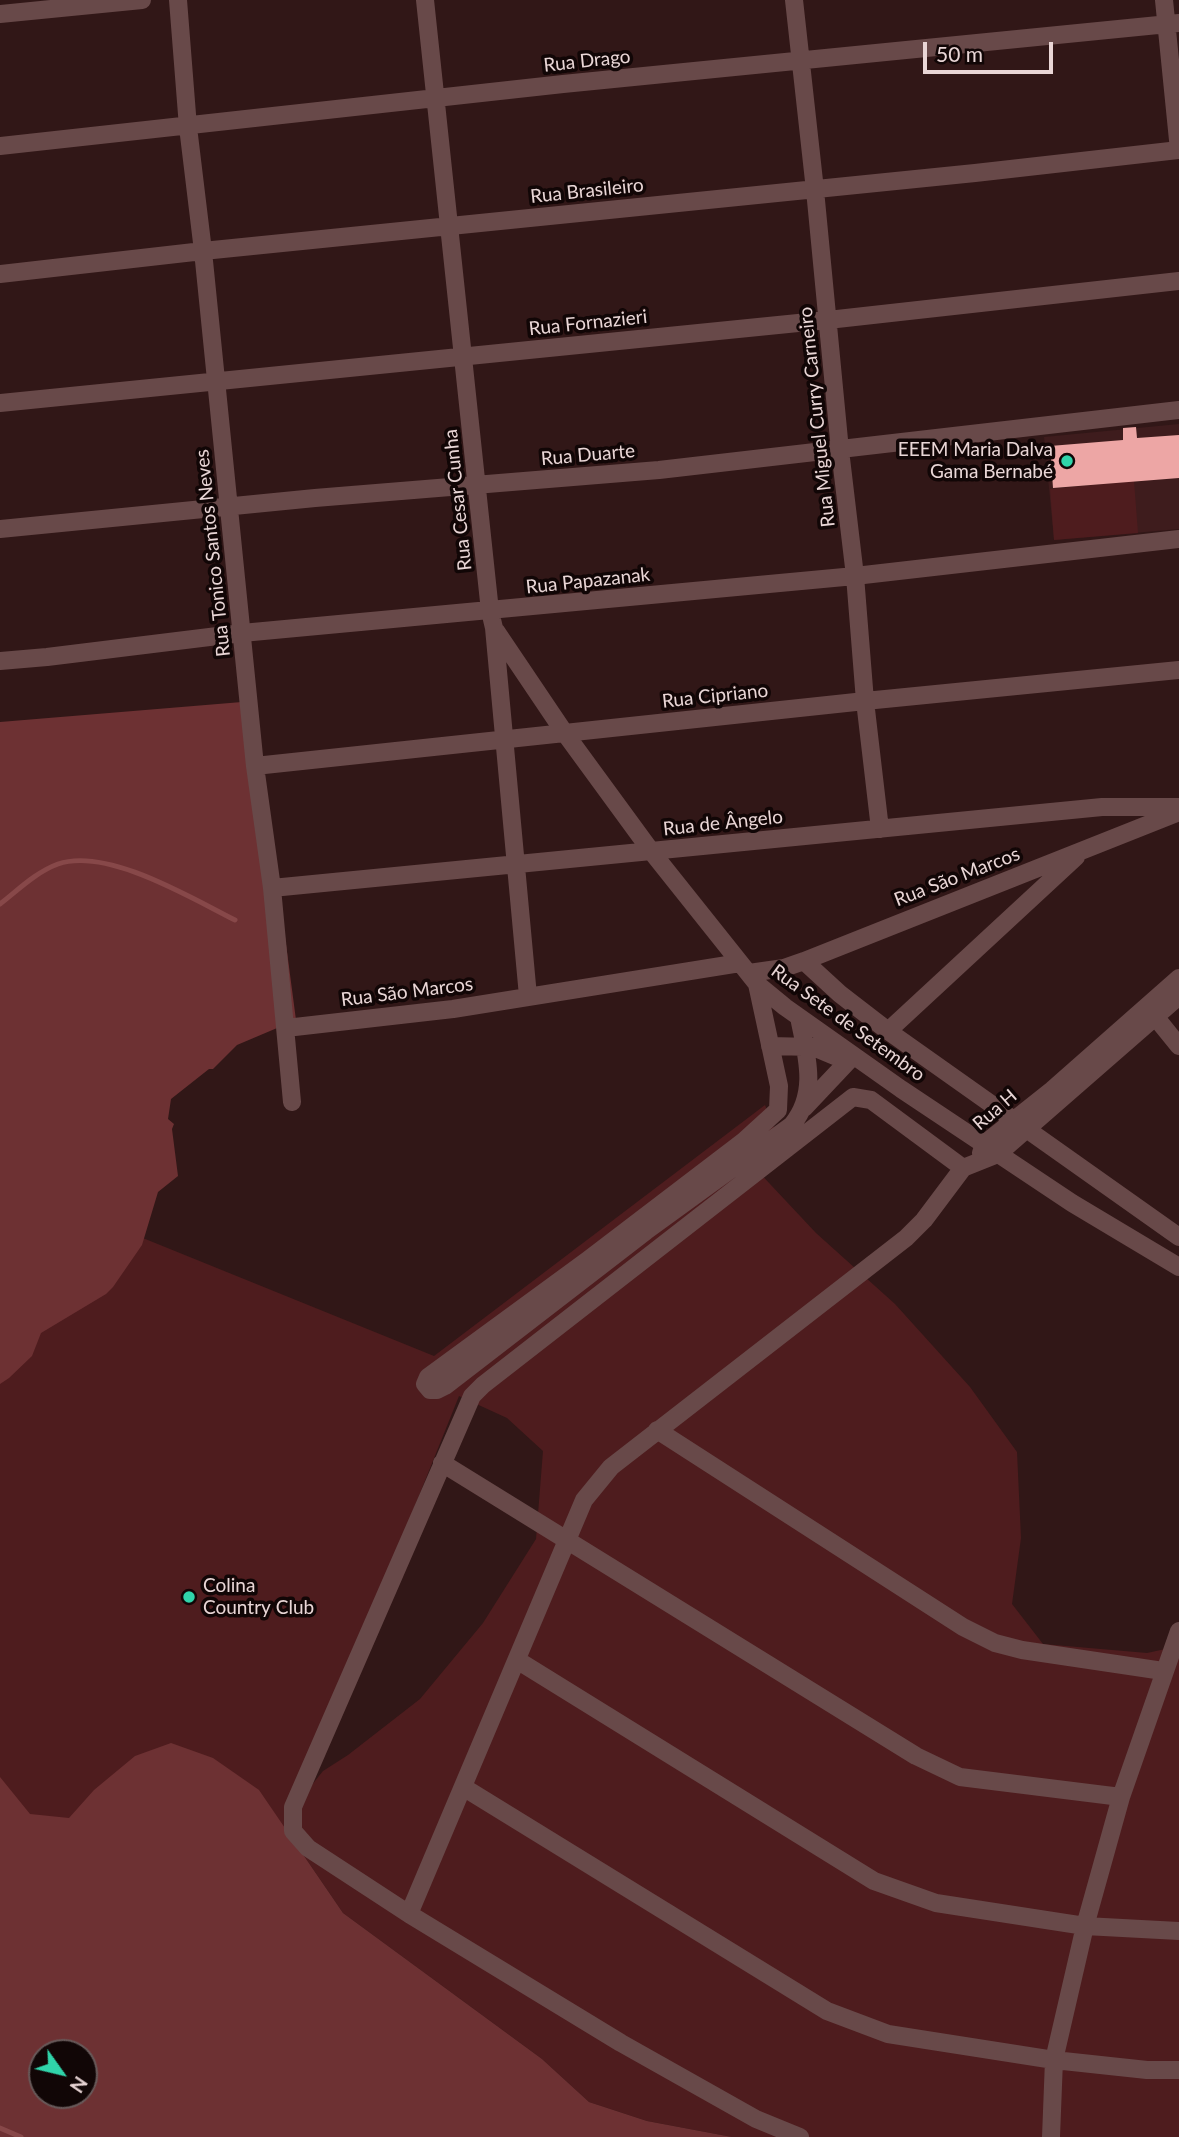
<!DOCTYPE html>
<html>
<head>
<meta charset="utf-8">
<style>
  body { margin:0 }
  #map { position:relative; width:1179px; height:2137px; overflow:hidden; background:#311717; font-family:Lato,sans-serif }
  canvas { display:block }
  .north { position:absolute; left:28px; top:2039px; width:70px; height:70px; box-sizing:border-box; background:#110606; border:2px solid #675959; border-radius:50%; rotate:124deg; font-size:19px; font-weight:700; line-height:28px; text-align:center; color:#e9d6d6 }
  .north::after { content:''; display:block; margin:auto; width:24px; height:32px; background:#30d4aa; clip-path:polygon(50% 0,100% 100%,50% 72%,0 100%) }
  .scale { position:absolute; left:923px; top:42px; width:130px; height:32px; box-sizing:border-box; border:4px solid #e9d6d6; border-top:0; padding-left:9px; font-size:21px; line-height:24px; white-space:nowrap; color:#e9d6d6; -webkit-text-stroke:5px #110606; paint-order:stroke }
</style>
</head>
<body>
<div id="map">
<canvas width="1179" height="2137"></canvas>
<div class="north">N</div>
<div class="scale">50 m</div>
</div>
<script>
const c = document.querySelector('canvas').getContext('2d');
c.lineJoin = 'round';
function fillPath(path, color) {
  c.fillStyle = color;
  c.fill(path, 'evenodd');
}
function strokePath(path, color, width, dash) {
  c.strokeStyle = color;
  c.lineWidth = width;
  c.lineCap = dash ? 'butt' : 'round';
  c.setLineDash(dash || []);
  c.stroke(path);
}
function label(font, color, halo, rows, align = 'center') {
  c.font = font + ' Lato,sans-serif';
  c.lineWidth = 7;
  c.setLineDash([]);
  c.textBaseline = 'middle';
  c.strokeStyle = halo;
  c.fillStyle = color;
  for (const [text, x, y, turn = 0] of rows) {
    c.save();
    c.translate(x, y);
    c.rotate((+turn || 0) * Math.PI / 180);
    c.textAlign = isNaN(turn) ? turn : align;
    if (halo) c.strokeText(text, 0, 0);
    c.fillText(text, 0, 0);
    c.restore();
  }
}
const built = new Path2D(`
  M1179,424V529L1054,540L1044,437Z`);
const green = new Path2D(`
  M1134,481L1138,533L1054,540L1050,489Z
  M765,1105L780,1143L674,1226L755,1168L816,1233L895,1304L970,1387L1017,1452L1021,1538L1012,1604L1043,1644L1147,1653L1179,1646V2137H732L647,2121L589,2102L542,2059L343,1913L285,1828L237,1947L0,1806V1329L91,1217L434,1356ZM459,1396L507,1418L543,1451L536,1539L483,1623L420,1699L348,1755L323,1771L294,1807Z`);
const forest = new Path2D(`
  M254,701L296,1020L237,1045L213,1069H209L171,1099L168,1119L174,1124L172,1129L178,1176L158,1192L142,1245L113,1287L106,1294L41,1333L32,1356L9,1378L0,1384V722Z
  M171,1743L213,1758L259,1790L343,1913L542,2059L589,2102L647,2121L732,2137H0V1777L30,1814L69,1818L94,1790L135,1756ZM42,2053H84V2095H42Z`);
const stream = new Path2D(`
  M0,904C18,890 36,872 58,864C107,847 191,898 235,920
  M0,2128L21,2137`);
const building = new Path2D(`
  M1136,427L1137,438L1179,435V478L1053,488L1050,446L1123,440V428Z`);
const street = new Path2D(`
  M178,0L188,127L203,251L255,766L272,888L292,1102
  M425,0L490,611L494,628L528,996
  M794,0L815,190L840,450L855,576L865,701L880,829
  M1164,0L1179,150
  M0,14L142,0
  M0,146L563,84L1179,23
  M0,274L203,251L975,173L1179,150
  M0,403L828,320L1179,281
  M0,529L315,498L659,470L1179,410
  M496,631L564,732L651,851L757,984L785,1007L901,1089L1072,1203L1179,1267
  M0,661L47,657L242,633L855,576L1179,539
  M255,766L865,701L1179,670
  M272,888L1102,807H1179
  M804,961L840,994L888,1031L1179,1237
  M749,973L784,968L804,961L1179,812
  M757,984L779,1086L778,1110L744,1141L588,1260L428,1377L425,1384L430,1390H437L445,1386L646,1231L792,1125C819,1092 806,1054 799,1017
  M1149,1009L1179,1046
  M286,1028L453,1009L740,963
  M888,1031L1076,857
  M770,1046L813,1047L844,1060
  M804,1108L853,1056
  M981,1153L984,1144L1052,1090L1179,978
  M657,1430L963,1627L995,1643L1022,1650L1163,1671
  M442,1463L916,1756L960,1777L1121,1797
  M517,1660L874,1881L936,1903L1085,1926L1179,1931
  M463,1787L827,2011L888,2034L1054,2060L1147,2070H1179
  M409,1914L584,1500L611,1467L906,1238L924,1220L963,1168L998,1154L1179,996
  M800,2137L756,2119L621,2043L409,1914L308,1848L293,1831V1807L466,1410L472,1396L483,1385L853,1097L871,1100L963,1168
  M1051,2137L1054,2060L1085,1926L1121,1797L1179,1631`);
const markers = [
  [1067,461,7,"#30d4aa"],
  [189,1597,7,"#30d4aa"]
];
const streetNames = [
  ["Rua Drago",587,61,-6],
  ["Rua Brasileiro",587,191,-6],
  ["Rua Fornazieri",588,323,-6],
  ["Rua Miguel Curry Carneiro",817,417,-96],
  ["Rua Duarte",588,455,-5],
  ["Rua Cesar Cunha",458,500,-96],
  ["Rua Tonico Santos Neves",213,553,-96],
  ["Rua Papazanak",588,581,-6],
  ["Rua Cipriano",715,696,-6],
  ["Rua de Ângelo",723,823,-6],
  ["Rua São Marcos",957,877,-21],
  ["Rua São Marcos",407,992,-7],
  ["Rua Sete de Setembro",848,1023,36],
  ["Rua H",995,1110,-41]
];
const poiNames = [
  ["EEEM Maria Dalva",1053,450],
  ["Gama Bernabé",1053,472],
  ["Colina",203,1586,"left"],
  ["Country Club",203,1608,"left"]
];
fillPath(built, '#3e1c1d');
fillPath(green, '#4e1c1e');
fillPath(forest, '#6d3133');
strokePath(stream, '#874849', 5);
fillPath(building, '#eda6a5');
strokePath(street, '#684949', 18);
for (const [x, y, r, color] of markers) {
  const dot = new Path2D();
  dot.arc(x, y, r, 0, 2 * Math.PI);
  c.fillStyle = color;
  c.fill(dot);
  strokePath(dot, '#110606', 2.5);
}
label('19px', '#e9d6d6', '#110606', streetNames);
label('19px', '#e9d6d6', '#110606', poiNames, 'right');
</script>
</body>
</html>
